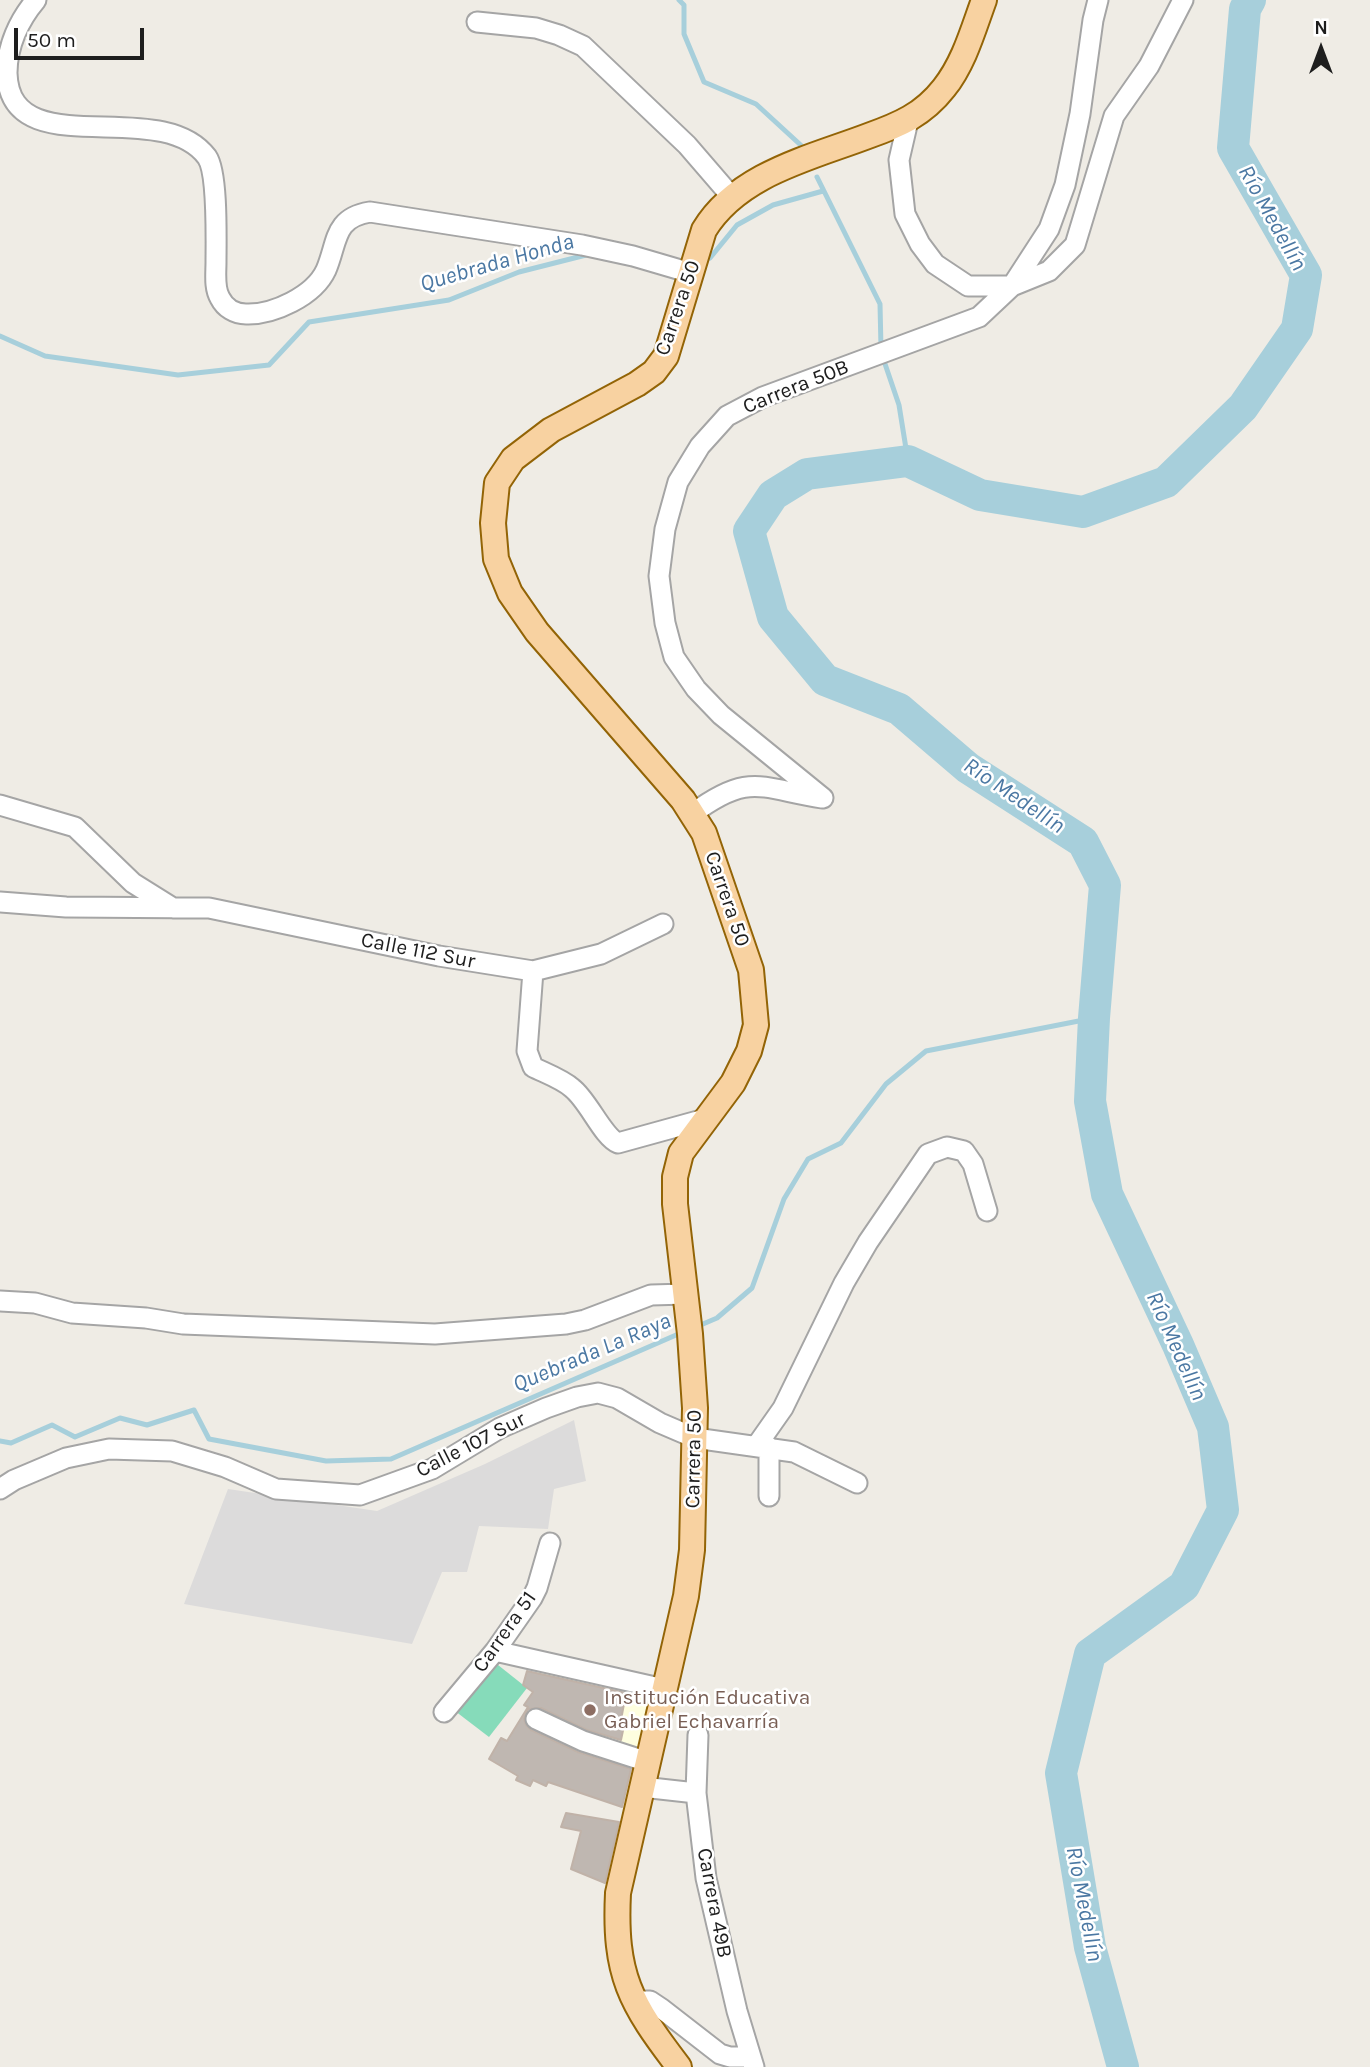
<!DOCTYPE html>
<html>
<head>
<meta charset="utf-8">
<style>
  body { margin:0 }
  #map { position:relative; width:1370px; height:2067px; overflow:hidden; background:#efece5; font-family:Karla,sans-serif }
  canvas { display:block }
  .north { position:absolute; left:1286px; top:14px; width:70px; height:70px; -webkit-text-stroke:5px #fff; paint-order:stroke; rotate:0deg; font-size:19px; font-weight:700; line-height:28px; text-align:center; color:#1e1e1e }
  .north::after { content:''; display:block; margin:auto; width:24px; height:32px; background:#1e1e1e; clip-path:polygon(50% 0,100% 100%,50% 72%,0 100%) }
  .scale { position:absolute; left:14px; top:28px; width:130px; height:32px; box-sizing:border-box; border:4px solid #1e1e1e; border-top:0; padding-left:9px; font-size:21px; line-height:24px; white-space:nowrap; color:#1e1e1e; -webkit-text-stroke:5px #fff; paint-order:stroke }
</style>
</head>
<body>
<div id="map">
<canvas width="1370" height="2067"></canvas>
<div class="north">N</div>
<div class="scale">50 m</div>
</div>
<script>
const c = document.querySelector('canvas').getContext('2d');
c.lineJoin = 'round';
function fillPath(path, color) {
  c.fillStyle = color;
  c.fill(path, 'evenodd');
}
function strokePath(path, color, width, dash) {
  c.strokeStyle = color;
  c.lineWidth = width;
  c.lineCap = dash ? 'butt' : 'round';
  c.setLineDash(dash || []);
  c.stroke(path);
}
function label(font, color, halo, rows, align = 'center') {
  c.font = font + ' Karla,sans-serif';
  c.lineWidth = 5;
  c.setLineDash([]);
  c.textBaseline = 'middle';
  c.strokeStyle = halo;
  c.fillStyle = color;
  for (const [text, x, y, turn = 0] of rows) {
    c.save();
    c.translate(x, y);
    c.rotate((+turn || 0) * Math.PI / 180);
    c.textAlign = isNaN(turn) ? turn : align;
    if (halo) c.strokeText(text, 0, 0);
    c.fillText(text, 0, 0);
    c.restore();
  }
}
const residential = new Path2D(`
  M574,1420L586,1481L554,1489L548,1529L479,1526L467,1572H442L412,1644L184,1604L228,1489L377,1511L485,1464Z`);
const education = new Path2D(`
  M538,1668L649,1693L637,1753L578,1735L524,1705L533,1692Z`);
const pitch = new Path2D(`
  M493,1661L527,1688L489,1737L455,1711Z`);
const stream = new Path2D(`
  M679,0L684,5V34L704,82L756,104L805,149
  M817,177L880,304L881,348
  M710,258L737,225L773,205L823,191
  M0,336L45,356L178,375L269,365L309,322L449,300L519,272L590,254
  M883,358L899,405L908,461
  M696,1327L717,1318L752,1288L784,1199L808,1159L841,1143L886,1084L926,1051L1094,1018
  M0,1441L11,1443L52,1425L75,1437L120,1418L147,1425L194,1410L209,1439L326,1461L391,1459L683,1332`);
const river = new Path2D(`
  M1123,2067L1090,1947L1061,1773L1090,1654L1184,1586L1223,1510L1213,1427L1178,1345L1107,1194L1090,1101L1094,1018L1105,885L1083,842L968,768L899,709L825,680L773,617L749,531L773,495L807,474L908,461L980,495L1083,512L1166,482L1243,407L1297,329L1306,275L1233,148L1245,9L1250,0`);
const building = new Path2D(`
  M527,1671L626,1693L621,1720L625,1721L621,1740L587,1730L541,1708L528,1709L524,1719L526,1725L531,1730L578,1752L631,1769L622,1807L548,1782L546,1786L533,1780L530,1786L516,1780L518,1776L489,1759L501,1738L507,1741L528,1707L524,1705L533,1692L523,1685Z
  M566,1813L619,1822L605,1883L571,1869L581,1831L561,1827Z`);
const minor = new Path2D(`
  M36,0C19,20 7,46 7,73C10,167 160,94 207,157C218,173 216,240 216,262C216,274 214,288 220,298C225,308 235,314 246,314C273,315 314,296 326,270C338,242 333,218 370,212L582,245L633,256L691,273
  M477,22L536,28L559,35L583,46L687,145L731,196
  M908,121L899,160L905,214L920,244L935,264L968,286H1012L1049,271L1075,245L1114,116L1149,66L1183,0
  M823,798L721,715L696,689L674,657L665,623L659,576L665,529L678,482L700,446L727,416L763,397L979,317L1012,286L1049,229L1065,185L1080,114L1093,20L1098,0
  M0,805L75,827L133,883L173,908
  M692,814C749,772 759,788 822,798
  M0,902L66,907L209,908L439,956L533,971L527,1051L533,1067C545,1073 562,1079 572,1088C588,1100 603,1137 618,1143L705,1119
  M533,971L601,954L663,924
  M0,1301L35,1303L72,1313L146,1318L183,1324L435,1334L566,1324L585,1320L651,1295L686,1294
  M757,1445L783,1408L844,1283L868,1242L928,1154L947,1147L964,1151L973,1164L987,1211
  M769,1447V1496
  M0,1489L14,1480L66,1458L109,1449L172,1451L225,1467L276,1489L360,1495L432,1469L500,1428L546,1408L577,1397L598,1393L617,1398L660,1423L695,1438L794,1452L857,1483
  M495,1651L664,1689
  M444,1712L495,1651L532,1598L537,1588L550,1543
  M536,1719L583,1741L648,1762
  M698,1735L696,1793L706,1878L737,2011L754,2067
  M642,1787L696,1793
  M634,2001H650L662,2009L720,2054L730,2057H750`);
const major = new Path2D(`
  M679,2067C630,2003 614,1975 618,1893L686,1596L692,1550L695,1408L690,1334L675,1204V1177L681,1153L733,1083L749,1051L756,1025L751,970L704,833L683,800L537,632L510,593L496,559L493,523L497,483L513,459L551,430L637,384L654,372L666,356L704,230C738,174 810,158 868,136C899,125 923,115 944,88C964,63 973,30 984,0`);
const markers = [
  [590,1710,7,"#8d6e63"]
];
const streetNames = [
  ["Carrera 50",678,308,-71],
  ["Carrera 50B",796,387,-22],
  ["Carrera 50",727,899,71],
  ["Calle 112 Sur",418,951,11],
  ["Calle 107 Sur",471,1445,-27],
  ["Carrera 50",694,1459,-89],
  ["Carrera 51",505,1632,-55],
  ["Carrera 49B",714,1903,79]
];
const educationNames = [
  ["Institución Educativa",604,1698],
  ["Gabriel Echavarría",604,1722]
];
const waterNames = [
  ["Río Medellín",1272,218,61],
  ["Quebrada Honda",497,263,-16],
  ["Río Medellín",1014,796,34],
  ["Río Medellín",1176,1346,66],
  ["Quebrada La Raya",592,1353,-23],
  ["Río Medellín",1084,1904,79]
];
fillPath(residential, '#dcdbdb');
fillPath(education, '#fefedf');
fillPath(pitch, '#86dbba');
strokePath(stream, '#a7cfdb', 5);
strokePath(river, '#a7cfdb', 32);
fillPath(building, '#bfb7b1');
strokePath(building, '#c0b2a8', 2);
strokePath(minor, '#a5a5a5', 23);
strokePath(major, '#936406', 28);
strokePath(minor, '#fff', 19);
strokePath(major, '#f8d2a1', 24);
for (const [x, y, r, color] of markers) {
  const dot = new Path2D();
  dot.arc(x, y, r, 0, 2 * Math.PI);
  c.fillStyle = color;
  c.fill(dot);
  strokePath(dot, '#fff', 2.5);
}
label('21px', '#1e1e1e', '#fff', streetNames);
label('21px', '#785e54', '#fff', educationNames, 'left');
label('italic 23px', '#4b78a3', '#fff', waterNames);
</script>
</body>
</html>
